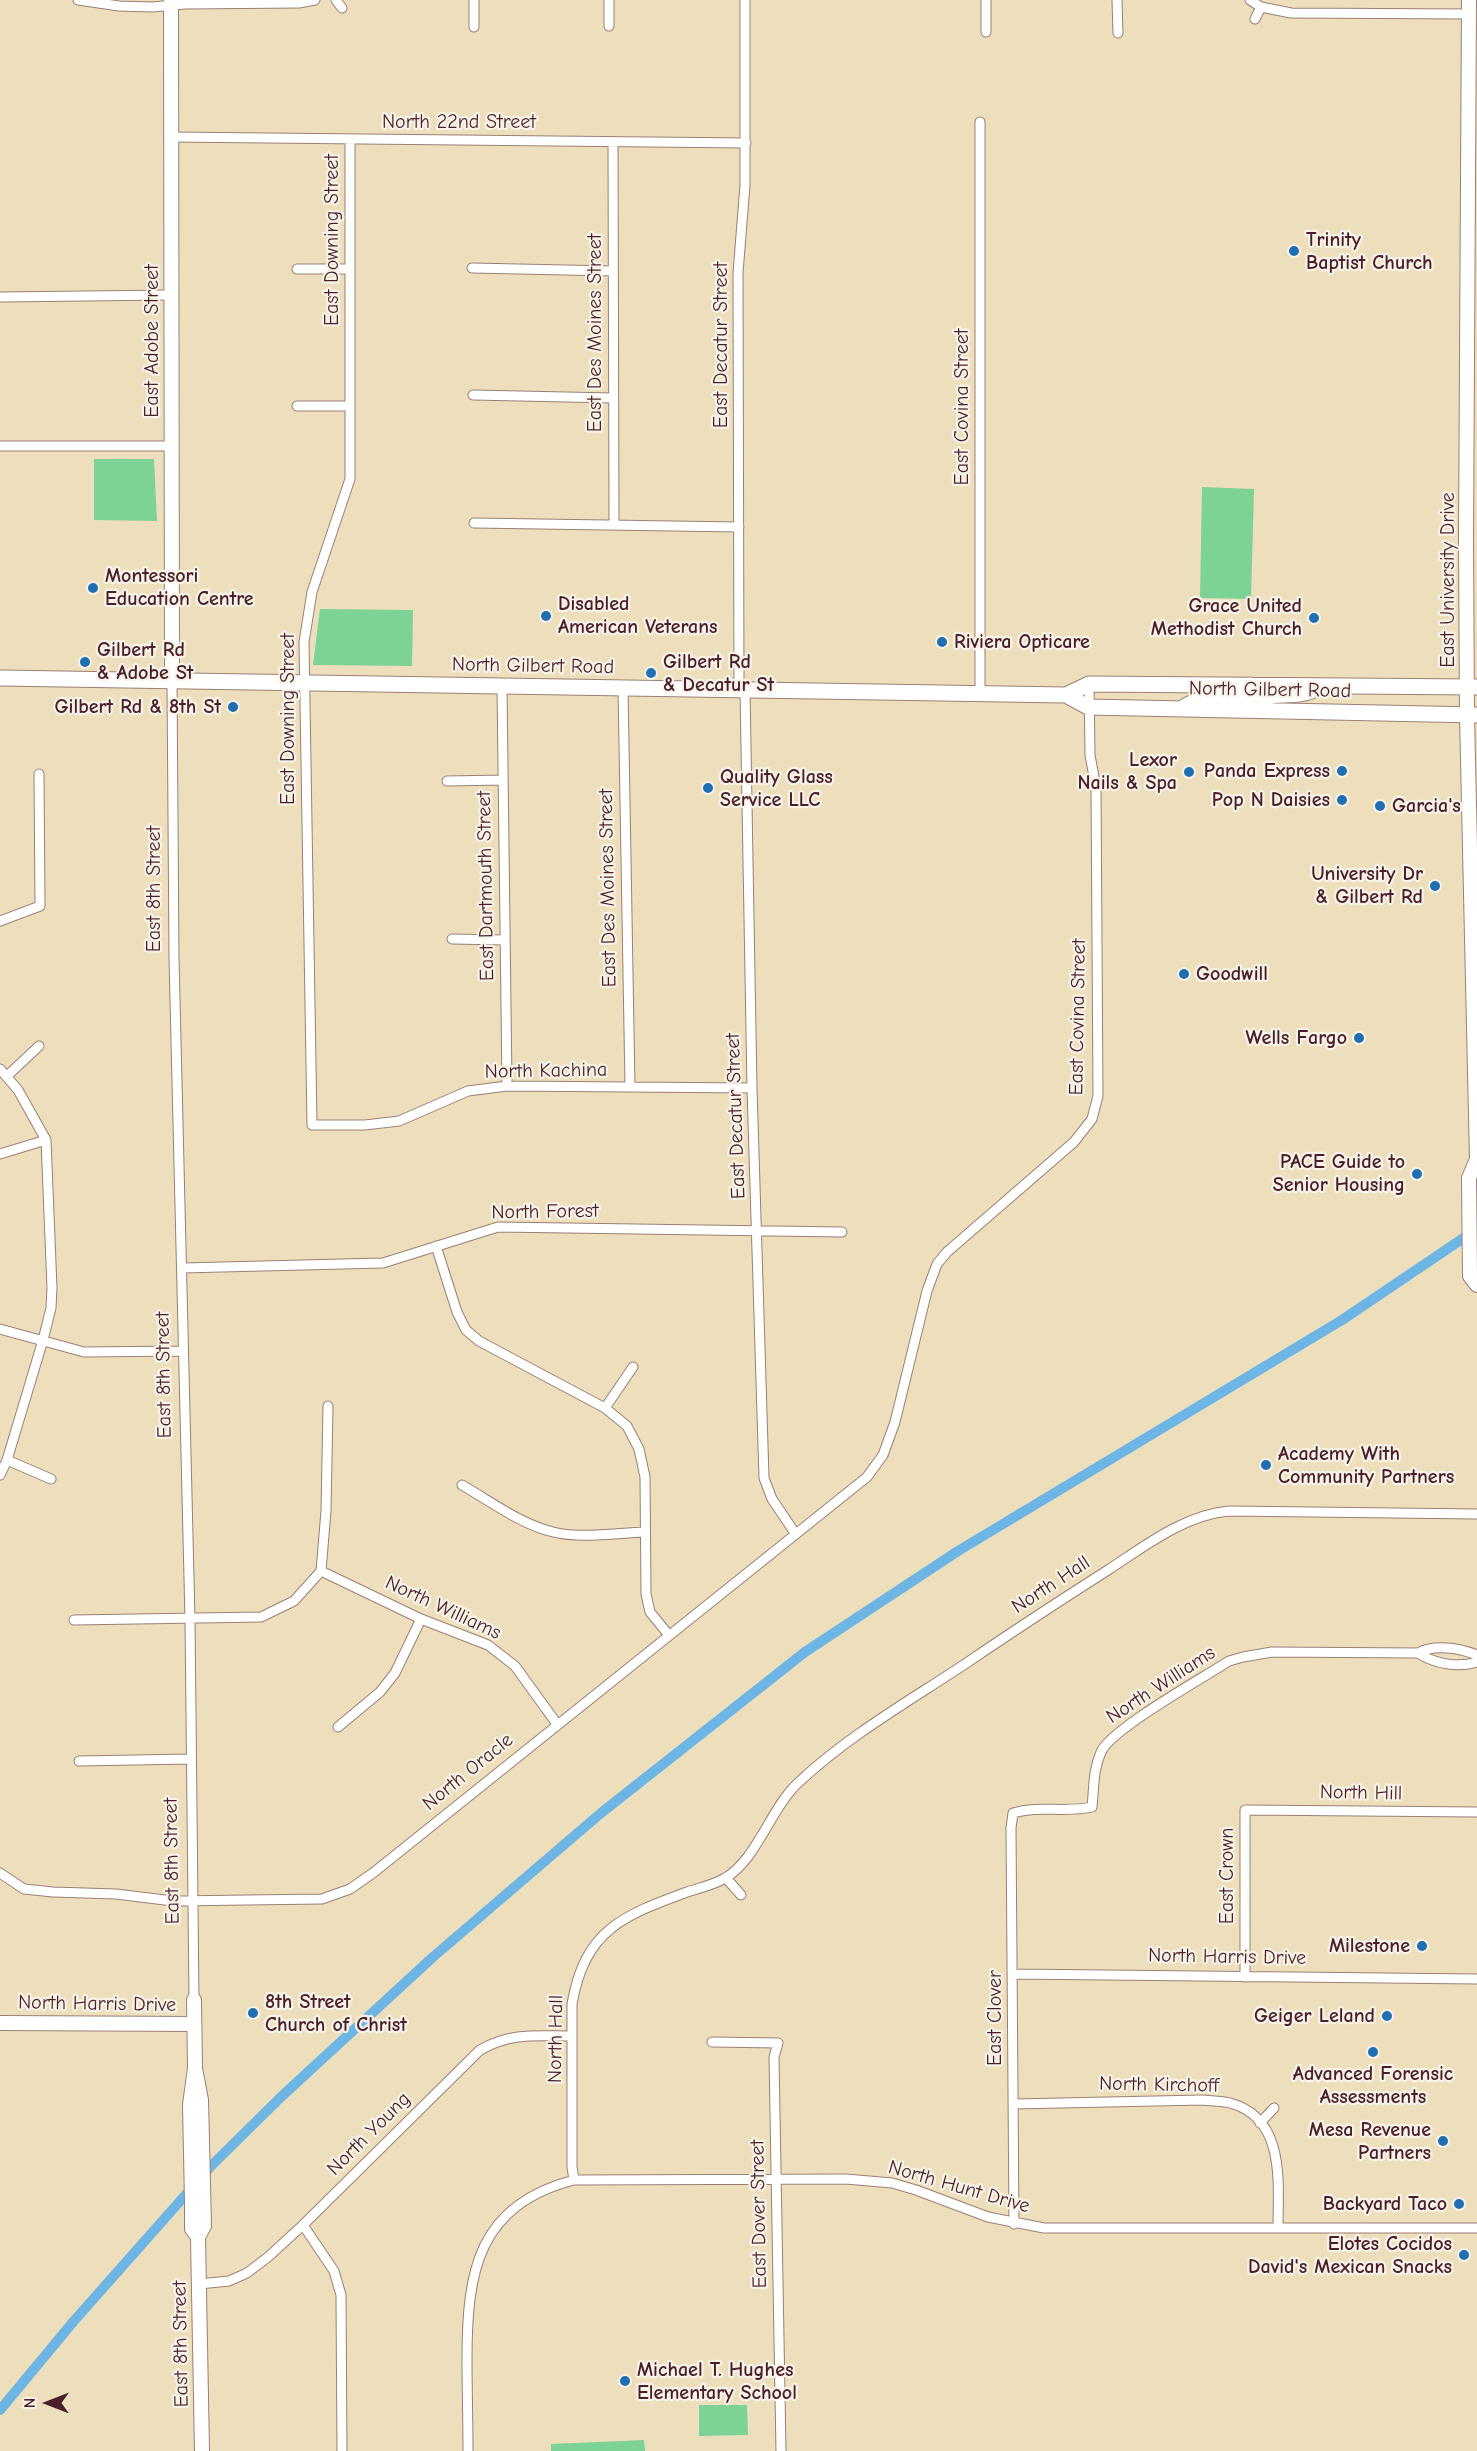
<!DOCTYPE html>
<html>
<head>
<meta charset="utf-8">
<style>
  body { margin:0 }
  #map { position:relative; width:1477px; height:2451px; overflow:hidden; background:#eddfbc; font-family:"Comic Neue",sans-serif }
  canvas { display:block }
  .north { position:absolute; left:18px; top:2373px; width:60px; height:60px; -webkit-text-stroke:4px #f7f3e8; paint-order:stroke; rotate:270deg; font-size:16px; font-weight:700; line-height:24px; text-align:center; color:#4a1f2b }
  .north::after { content:''; display:block; margin:auto; width:21px; height:27px; background:#4a1f2b; clip-path:polygon(50% 0,100% 100%,50% 72%,0 100%) }
</style>
</head>
<body>
<div id="map">
<canvas width="1477" height="2451"></canvas>
<div class="north">N</div>
</div>
<script>
const c = document.querySelector('canvas').getContext('2d');
c.lineJoin = 'round';
function fillPath(path, color) {
  c.fillStyle = color;
  c.fill(path, 'evenodd');
}
function strokePath(path, color, width, dash) {
  c.strokeStyle = color;
  c.lineWidth = width;
  c.lineCap = dash ? 'butt' : 'round';
  c.setLineDash(dash || []);
  c.stroke(path);
}
function label(font, color, halo, rows, align = 'center') {
  c.font = font + ' "Comic Neue",sans-serif';
  c.lineWidth = 4.5;
  c.setLineDash([]);
  c.textBaseline = 'middle';
  c.strokeStyle = halo;
  c.fillStyle = color;
  for (const [text, x, y, turn = 0] of rows) {
    c.save();
    c.translate(x, y);
    c.rotate((+turn || 0) * Math.PI / 180);
    c.textAlign = isNaN(turn) ? turn : align;
    if (halo) c.strokeText(text, 0, 0);
    c.fillText(text, 0, 0);
    c.restore();
  }
}
const green = new Path2D(`
  M94,459H154L157,521L94,520Z
  M1202,487L1254,489L1251,599L1200,598Z
  M320,609L413,610L412,666L313,665Z
  M699,2405H747L748,2435L699,2436Z
  M644,2440L645,2451H551V2444Z`);
const canal = new Path2D(`
  M0,2410L73,2322L212,2165L282,2096L433,1957L601,1813L805,1652L958,1551L1342,1320L1477,1229`);
const street = new Path2D(`
  M78,0L119,6L152,7L185,4L299,3L315,0
  M336,0L342,8
  M474,0V27
  M986,0V32
  M1117,0L1118,33
  M1250,0L1261,7L1291,13L1469,14
  M1255,19L1261,7
  M609,26V0
  M171,137L746,143
  M350,139V479L312,592L304,642L312,1125H365L399,1121L468,1091L507,1086L752,1088
  M613,142L614,525
  M472,268L613,271
  M297,269H350
  M0,297L171,295
  M473,395L613,398
  M297,406H350
  M0,446H172
  M474,523L739,527
  M172,681L174,958L190,1619L194,2000
  M502,687L507,1086
  M623,688L630,1087
  M739,690L738,273L745,185V0
  M745,690L752,1088L764,1478L772,1499L795,1533
  M980,693V122
  M447,781L503,780
  M0,921L40,906L39,774
  M452,939L505,940
  M0,1069L18,1090L46,1140L52,1288L51,1308L43,1340L7,1460L0,1475
  M7,1076L39,1046
  M0,1154L46,1140
  M436,1246L457,1312L466,1330L479,1341L605,1408L627,1426L639,1449L645,1477L646,1594L650,1612L668,1634
  M182,1268L383,1263L498,1227L842,1232
  M0,1329L84,1352L182,1351
  M605,1408L633,1367
  M7,1460L51,1479
  M462,1485C490,1501 520,1524 553,1532C582,1539 616,1533 645,1532
  M321,1571L421,1619L488,1645L515,1666L557,1724
  M74,1620L261,1617L294,1601L321,1571L326,1511L328,1406
  M1418,1653C1435,1664 1458,1668 1477,1662
  M338,1727L380,1692L395,1673L421,1619
  M79,1761L190,1759
  M0,1873L24,1889L53,1892L116,1894L173,1901L322,1899L350,1889L373,1873L867,1477L883,1455L895,1422L927,1291L937,1264L947,1252L1074,1142L1092,1119L1098,1096L1096,788L1090,755L1089,684
  M726,1878L741,1895
  M1013,1974L1477,1979
  M1245,1977V1810L1477,1812
  M712,2042L778,2043L774,2057L781,2451
  M1013,2104L1202,2100C1211,2101 1221,2101 1230,2103C1286,2118 1278,2183 1278,2228
  M1260,2123L1274,2108
  M574,2180L572,2167V2004C585,1930 622,1916 687,1892C699,1888 714,1885 725,1878C757,1860 771,1807 799,1782C849,1735 911,1700 968,1662C1015,1630 1061,1600 1108,1570C1145,1546 1184,1515 1229,1511L1477,1514
  M1014,2224L1011,1828L1013,1813C1039,1805 1066,1813 1092,1807C1094,1788 1093,1770 1101,1752C1111,1729 1203,1678 1229,1661L1243,1657L1272,1652L1418,1653C1434,1644 1460,1648 1477,1655
  M303,2225L334,2271L341,2295L342,2451
  M199,2284L229,2281L247,2273L268,2257L303,2225L480,2050C511,2032 538,2036 572,2036
  M468,2451C468,2420 467,2390 467,2359C467,2271 478,2205 574,2180L846,2179L892,2183L916,2190L988,2217L1044,2228H1477`);
const secondary = new Path2D(`
  M171,0L172,681
  M1469,0L1466,540L1467,715L1477,1160
  M1477,1159L1469,1178L1470,1276L1477,1285
  M194,2000L195,2068L190,2105L192,2202V2229L198,2237
  M0,2023L194,2024
  M195,2068L201,2100L204,2226L198,2237L202,2451`);
const primary = new Path2D(`
  M0,678L1066,695L1089,684L1477,687
  M1066,695L1088,707L1477,715
  M1184,707C1205,693 1222,702 1245,696L1249,693L1251,685
  M1252,710C1254,706 1256,701 1260,699C1277,691 1295,700 1318,688`);
const markers = [
  [1294,251,6,"#1f6fb2"],
  [93,588,6,"#1f6fb2"],
  [546,616,6,"#1f6fb2"],
  [1314,618,6,"#1f6fb2"],
  [942,642,6,"#1f6fb2"],
  [85,662,6,"#1f6fb2"],
  [651,673,6,"#1f6fb2"],
  [233,707,6,"#1f6fb2"],
  [1342,771,6,"#1f6fb2"],
  [1189,772,6,"#1f6fb2"],
  [708,788,6,"#1f6fb2"],
  [1342,800,6,"#1f6fb2"],
  [1380,806,6,"#1f6fb2"],
  [1435,886,6,"#1f6fb2"],
  [1184,974,6,"#1f6fb2"],
  [1359,1038,6,"#1f6fb2"],
  [1417,1174,6,"#1f6fb2"],
  [1266,1465,6,"#1f6fb2"],
  [1422,1946,6,"#1f6fb2"],
  [253,2013,6,"#1f6fb2"],
  [1387,2016,6,"#1f6fb2"],
  [1373,2052,6,"#1f6fb2"],
  [1443,2141,6,"#1f6fb2"],
  [1459,2204,6,"#1f6fb2"],
  [1464,2255,6,"#1f6fb2"],
  [625,2381,6,"#1f6fb2"]
];
const streetNames = [
  ["North 22nd Street",459,122],
  ["East Downing Street",332,240,-90],
  ["East Des Moines Street",595,333,-90],
  ["East Adobe Street",152,341,-90],
  ["East Decatur Street",721,345,-90],
  ["East Covina Street",962,407,-90],
  ["East University Drive",1448,580,-90],
  ["North Gilbert Road",533,666,1],
  ["North Gilbert Road",1270,690,1],
  ["East Downing Street",288,719,-90],
  ["East Dartmouth Street",486,886,-91],
  ["East Des Moines Street",608,888,-91],
  ["East 8th Street",154,889,-90],
  ["East Covina Street",1078,1017,-89],
  ["North Kachina",546,1071,-1],
  ["East Decatur Street",736,1116,-92],
  ["North Forest",545,1212,-1],
  ["East 8th Street",164,1375,-91],
  ["North Hall",1051,1585,-33],
  ["North Williams",443,1608,25],
  ["North Williams",1161,1685,-33],
  ["North Oracle",468,1772,-39],
  ["North Hill",1361,1793,1],
  ["East 8th Street",172,1861,-91],
  ["East Crown",1227,1876,-90],
  ["North Harris Drive",1227,1957,1],
  ["North Harris Drive",97,2004,1],
  ["East Clover",995,2018,-90],
  ["North Hall",556,2039,-89],
  ["North Kirchoff",1159,2085,1],
  ["North Young",369,2134,-45],
  ["North Hunt Drive",959,2187,16],
  ["East Dover Street",759,2214,-91],
  ["East 8th Street",181,2344,-91]
];
const poiNames = [
  ["Trinity",1306,240,"left"],
  ["Baptist Church",1306,263,"left"],
  ["Montessori",105,576,"left"],
  ["Education Centre",105,599,"left"],
  ["Disabled",558,604,"left"],
  ["American Veterans",558,627,"left"],
  ["Grace United",1302,606],
  ["Methodist Church",1302,629],
  ["Riviera Opticare",954,642,"left"],
  ["Gilbert Rd",97,650,"left"],
  ["& Adobe St",97,673,"left"],
  ["Gilbert Rd",663,662,"left"],
  ["& Decatur St",663,685,"left"],
  ["Gilbert Rd & 8th St",221,707],
  ["Lexor",1177,760],
  ["Nails & Spa",1177,783],
  ["Panda Express",1330,771],
  ["Quality Glass",720,777,"left"],
  ["Service LLC",720,800,"left"],
  ["Pop N Daisies",1330,800],
  ["Garcia's",1392,806,"left"],
  ["University Dr",1423,874],
  ["& Gilbert Rd",1423,897],
  ["Goodwill",1196,974,"left"],
  ["Wells Fargo",1347,1038],
  ["PACE Guide to",1405,1162],
  ["Senior Housing",1405,1185],
  ["Academy With",1278,1454,"left"],
  ["Community Partners",1278,1477,"left"],
  ["Milestone",1410,1946],
  ["8th Street",265,2002,"left"],
  ["Church of Christ",265,2025,"left"],
  ["Geiger Leland",1375,2016],
  ["Advanced Forensic",1373,2074,"center"],
  ["Assessments",1373,2097,"center"],
  ["Mesa Revenue",1431,2130],
  ["Partners",1431,2153],
  ["Backyard Taco",1447,2204],
  ["Elotes Cocidos",1452,2244],
  ["David's Mexican Snacks",1452,2267],
  ["Michael T. Hughes",637,2370,"left"],
  ["Elementary School",637,2393,"left"]
];
fillPath(green, '#7dd295');
strokePath(canal, '#6db5e5', 10);
strokePath(street, '#9c7f74', 11);
strokePath(secondary, '#9c7f74', 16);
strokePath(primary, '#9c7f74', 17);
strokePath(street, '#fff', 9);
strokePath(secondary, '#fff', 14);
strokePath(primary, '#fff', 15);
for (const [x, y, r, color] of markers) {
  const dot = new Path2D();
  dot.arc(x, y, r, 0, 2 * Math.PI);
  c.fillStyle = color;
  c.fill(dot);
  strokePath(dot, '#f7f3e8', 2);
}
label('20px', '#4a1f2b', '#f7f3e8', streetNames);
label('bold 20px', '#4a1f2b', '#f7f3e8', poiNames, 'right');
</script>
</body>
</html>
